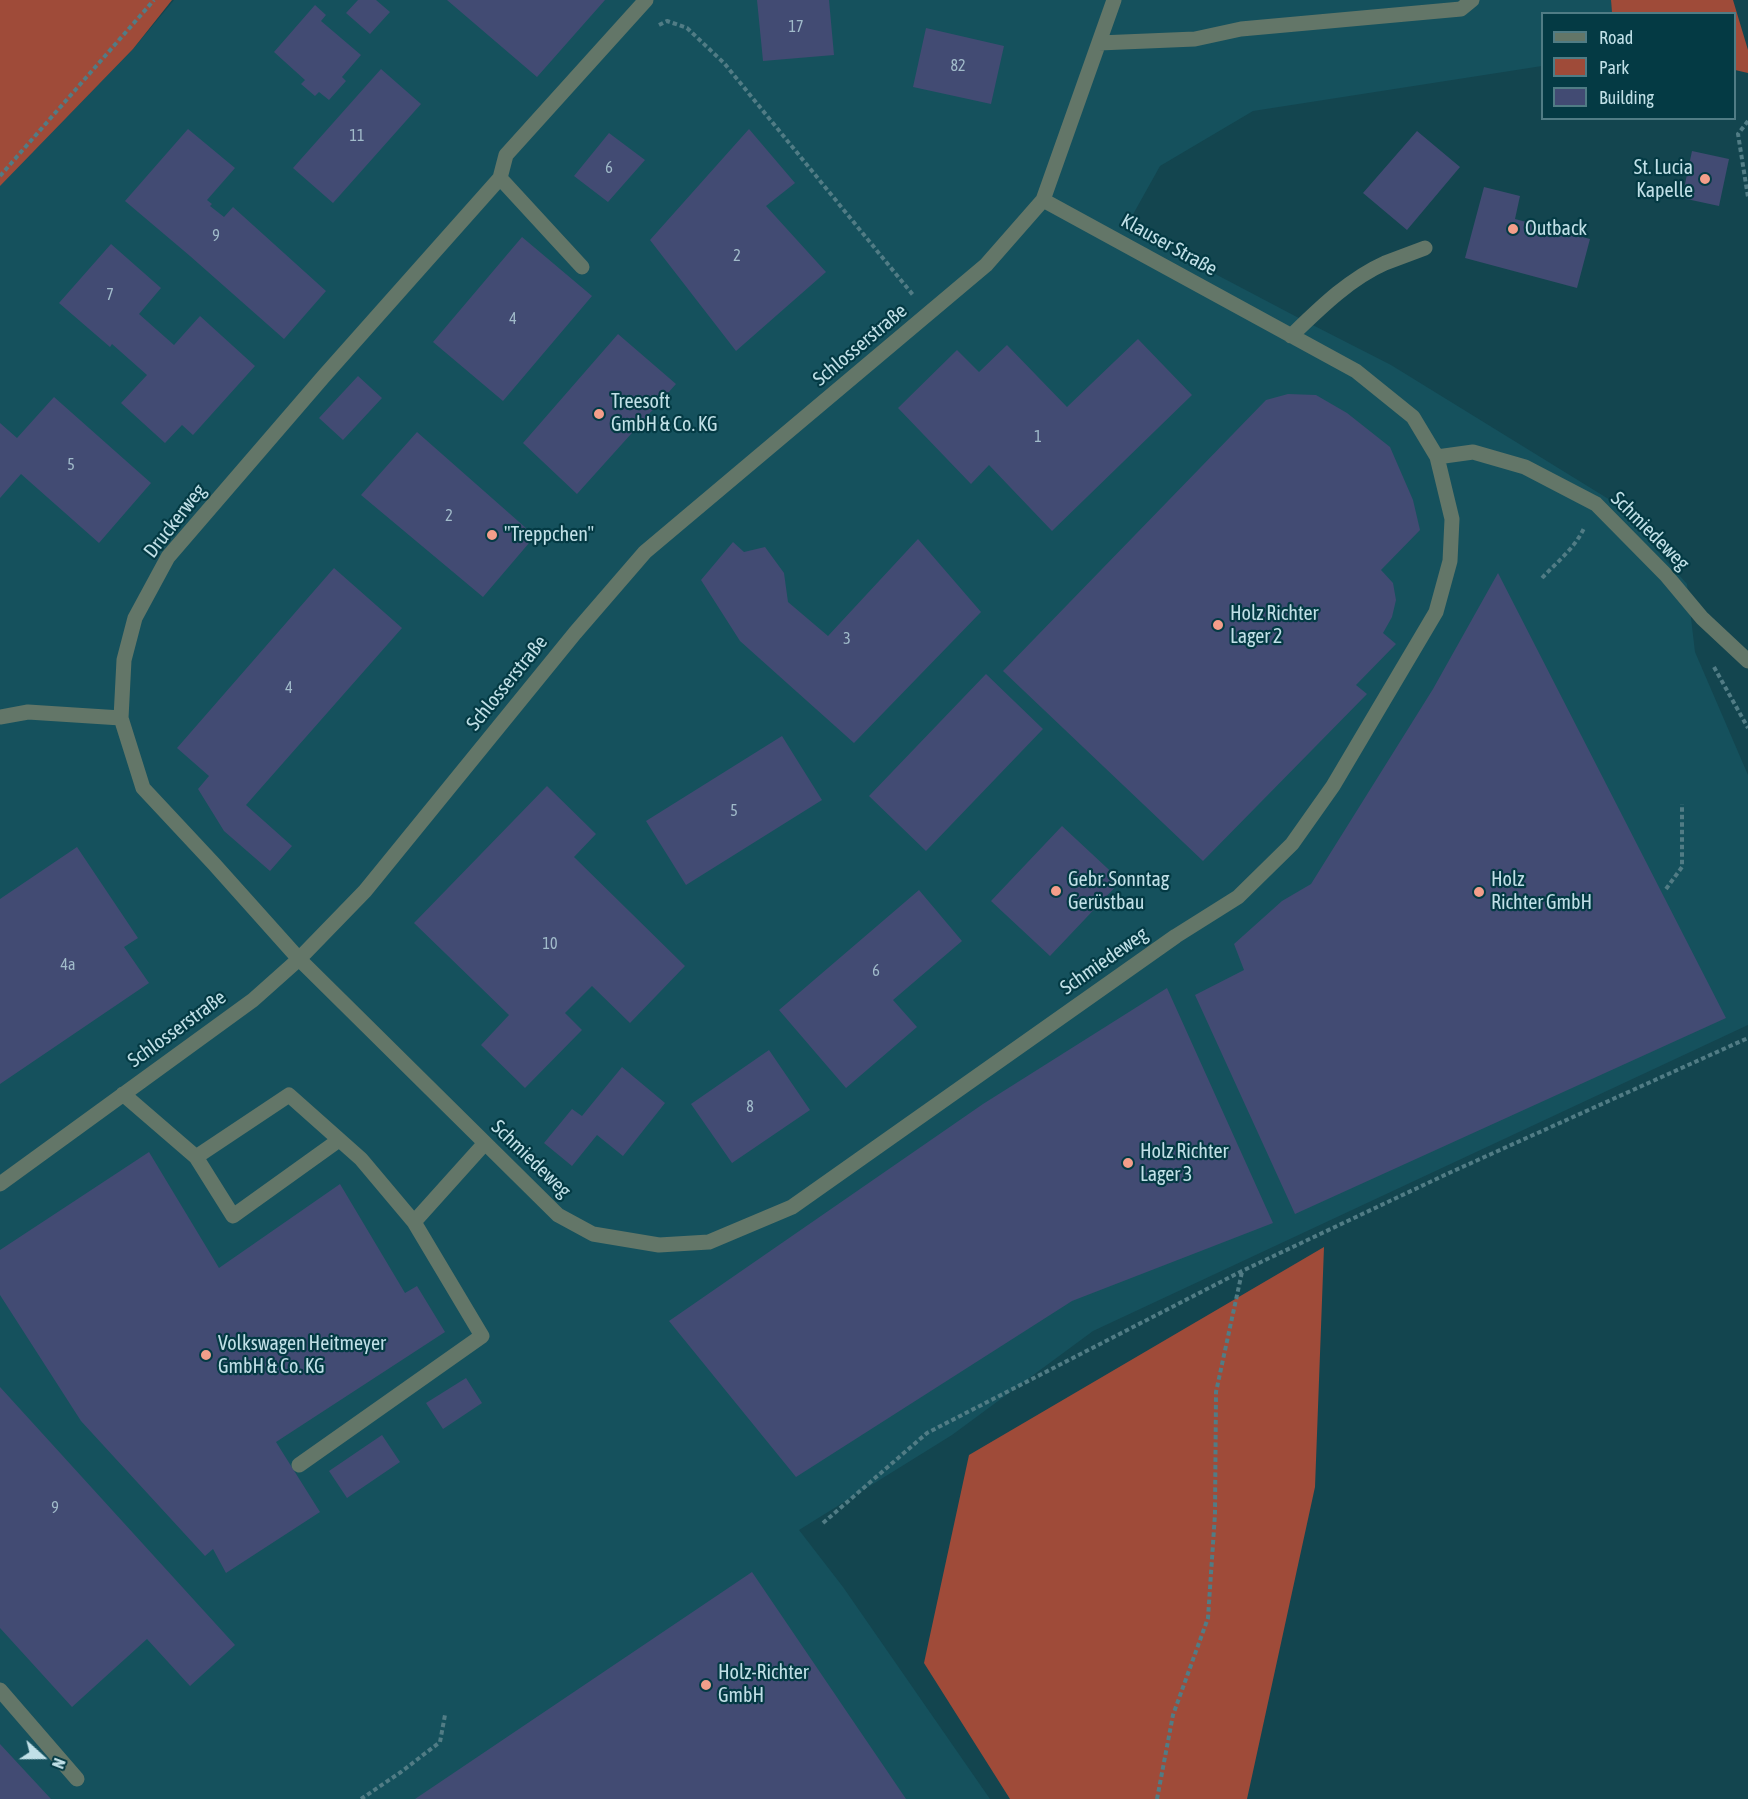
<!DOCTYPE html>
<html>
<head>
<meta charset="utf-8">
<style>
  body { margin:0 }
  #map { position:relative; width:1748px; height:1799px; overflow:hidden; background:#13454f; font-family:"Asap Condensed",sans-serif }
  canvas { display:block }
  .legend { position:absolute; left:1541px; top:12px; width:195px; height:108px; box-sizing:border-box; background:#043a44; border:2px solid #507c85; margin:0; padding:8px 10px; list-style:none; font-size:18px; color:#c1e0e7 }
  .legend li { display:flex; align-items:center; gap:12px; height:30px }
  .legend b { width:30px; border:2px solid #507c85 }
  .north { position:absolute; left:12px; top:1727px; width:60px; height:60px; -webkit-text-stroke:4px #043a44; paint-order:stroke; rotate:111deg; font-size:16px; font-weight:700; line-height:24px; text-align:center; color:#c1e0e7 }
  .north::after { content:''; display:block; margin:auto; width:21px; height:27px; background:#c1e0e7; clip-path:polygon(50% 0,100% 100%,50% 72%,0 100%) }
</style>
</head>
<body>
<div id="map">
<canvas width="1748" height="1799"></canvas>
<ul class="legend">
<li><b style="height:8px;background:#637668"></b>Road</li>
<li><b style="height:16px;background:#9f4b39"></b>Park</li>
<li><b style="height:16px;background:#424b73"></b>Building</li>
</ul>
<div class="north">N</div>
</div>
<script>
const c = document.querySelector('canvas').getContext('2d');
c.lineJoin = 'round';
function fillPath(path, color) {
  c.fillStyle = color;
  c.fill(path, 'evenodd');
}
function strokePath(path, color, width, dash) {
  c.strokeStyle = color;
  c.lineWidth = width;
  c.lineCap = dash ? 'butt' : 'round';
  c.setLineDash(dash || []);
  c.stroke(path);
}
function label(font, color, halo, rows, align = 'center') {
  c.font = font + ' "Asap Condensed",sans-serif';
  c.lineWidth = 4.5;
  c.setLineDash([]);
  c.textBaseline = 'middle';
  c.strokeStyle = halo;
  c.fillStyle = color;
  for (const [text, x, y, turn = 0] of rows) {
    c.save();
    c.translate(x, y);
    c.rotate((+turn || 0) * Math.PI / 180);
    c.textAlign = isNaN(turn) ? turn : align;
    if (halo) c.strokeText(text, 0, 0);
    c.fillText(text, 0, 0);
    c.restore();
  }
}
const built = new Path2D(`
  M174,0H1611L1612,13L1542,14V66L1253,111L1160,166L1126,227L1295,316L1391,365L1615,503L1687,584L1695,652L1748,775V1025L1093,1331L952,1435L799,1530L843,1587L990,1799H0V185L133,49Z`);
const green = new Path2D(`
  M0,0H172L133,49L0,186Z
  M1611,0H1733L1748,50V73L1735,70L1734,14L1612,13Z
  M1324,1247L1315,1487L1247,1799H1010L924,1663L969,1455Z`);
const building = new Path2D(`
  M358,0H376L390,12L370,34L346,13Z
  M447,0H605L537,77Z
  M757,0H829L834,55L763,61Z
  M315,5L326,15L321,21L361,55L342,77L346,81L329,100L319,92L315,96L301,84L305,80L274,52Z
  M926,28L1004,46L991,104L913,87Z
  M381,69L421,104L333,203L293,168Z
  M188,129L235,168L207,200L212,204L210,206L224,217L233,207L326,291L284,339L190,256L125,201Z
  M749,129L795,183L766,206L826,272L736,351L650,240Z
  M1417,131L1460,167L1407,230L1363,193Z
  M609,133L645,160L608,202L574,176Z
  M1692,151L1729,159L1719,206L1682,198Z
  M1484,187L1520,196L1515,219L1590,239L1577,288L1465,258Z
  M522,237L592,296L503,401L433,342Z
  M111,244L161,288L139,314L174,345L200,316L255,366L193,435L182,425L165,443L121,403L147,375L112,344L110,347L59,303Z
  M618,334L676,384L577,494L523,443Z
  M1138,339L1192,395L1052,531L989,465L971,484L898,408L957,350L979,372L1007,345L1067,407Z
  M358,376L382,398L343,440L319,418Z
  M1288,394L1316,395L1347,413L1390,447L1413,500L1420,530L1381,570L1393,583L1396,600L1392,617L1383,633L1396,644L1356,685L1367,694L1203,861L1003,671L1266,400Z
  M54,397L151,483L99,543L21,474L0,498V423L17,438Z
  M417,432L535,536L483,597L361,495Z
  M918,539L981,612L854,743L740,641L701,580L733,542L744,552L765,547L784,573L788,602L828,636Z
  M334,568L402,628L246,805L292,846L270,871L224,831L198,789L209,776L177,748Z
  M1498,573L1726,1018L1295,1214L1195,995L1244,970L1234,944L1282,901L1311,884L1433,689Z
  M986,674L1043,729L926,851L869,796Z
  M782,736L822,800L686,885L646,821Z
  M547,786L596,834L574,857L685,966L630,1023L592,986L565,1013L582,1030L525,1088L481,1045L509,1015L414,923Z
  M1062,826L1121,881L1050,956L991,901Z
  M77,847L138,938L124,947L149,983L0,1084V899Z
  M919,890L962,941L893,1000L917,1027L846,1088L779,1010Z
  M1167,988L1273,1223L1072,1301L796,1477L669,1321L983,1104Z
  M769,1050L810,1110L732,1163L691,1104Z
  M622,1067L665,1103L623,1156L597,1135L572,1166L544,1143L572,1109L582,1116Z
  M149,1152L219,1268L340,1184L405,1293L417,1286L445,1332L276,1442L320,1512L226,1573L213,1549L205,1556L81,1421L0,1295V1250Z
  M466,1378L482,1403L443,1429L426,1403Z
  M0,1387L235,1645L190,1686L147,1639L72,1707L0,1628Z
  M382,1435L400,1462L347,1498L329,1471Z
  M752,1572L906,1799H415Z
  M0,1744L51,1799H0Z`);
const path = new Path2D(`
  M659,25L667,21L687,28L724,63L913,295
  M1748,121L1738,134L1748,197
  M0,176L154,0
  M1542,578C1557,562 1575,548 1584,528
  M1714,667L1748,728
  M1666,889L1682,867V804
  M823,1523L927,1433L1242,1271L1449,1173L1748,1038
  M361,1799L401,1772L440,1742L445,1715
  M1157,1799L1173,1715L1208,1618L1215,1514L1216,1392L1242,1272`);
const minor = new Path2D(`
  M646,0L506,155L500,178L324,376L168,557L135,618L124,660L121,718L143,788L214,864L299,959L558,1215L593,1234L659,1245L709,1242L792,1207L1176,936L1238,897L1292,844L1333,786L1436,612L1450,561L1452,519L1437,457L1413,417L1356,371L1043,200
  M1099,43L1195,39L1241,29L1461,9L1472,0
  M500,178L582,267
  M1291,336C1319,309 1349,279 1385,263C1398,258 1412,253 1425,248
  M1437,457L1473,452L1525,467L1596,504L1666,575L1702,618L1748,661
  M0,717L28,712L121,718
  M123,1094L196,1157L289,1095L361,1159L414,1222
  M196,1157L233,1216L339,1140
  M0,1184L253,1000L299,959L365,891L575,633L645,552L986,265L1043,200L1114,0
  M299,1465L482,1336L414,1222L485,1143
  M0,1690L77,1779`);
const markers = [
  [1705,179,6,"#f49e8a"],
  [1513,229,6,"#f49e8a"],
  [599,414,6,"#f49e8a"],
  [492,535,6,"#f49e8a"],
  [1218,625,6,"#f49e8a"],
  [1056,891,6,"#f49e8a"],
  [1479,892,6,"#f49e8a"],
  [1128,1163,6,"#f49e8a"],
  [206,1355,6,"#f49e8a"],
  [706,1685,6,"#f49e8a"]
];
const numberNames = [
  ["17",796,27],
  ["82",958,66],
  ["11",357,136],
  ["6",609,168],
  ["9",216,236],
  ["2",737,256],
  ["7",110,295],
  ["4",513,319],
  ["1",1038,437],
  ["5",71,465],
  ["2",449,516],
  ["3",847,639],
  ["4",289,688],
  ["5",734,811],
  ["10",550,944],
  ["4a",68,965],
  ["6",876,971],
  ["8",750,1107],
  ["9",55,1508]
];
const poiNames = [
  ["St. Lucia",1693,168,"right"],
  ["Kapelle",1693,191,"right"],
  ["Outback",1525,229],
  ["Treesoft",611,402],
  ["GmbH & Co. KG",611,425],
  ["\"Treppchen\"",504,535],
  ["Holz Richter",1230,614],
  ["Lager 2",1230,637],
  ["Gebr. Sonntag",1068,880],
  ["Gerüstbau",1068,903],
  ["Holz",1491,880],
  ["Richter GmbH",1491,903],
  ["Holz Richter",1140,1152],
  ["Lager 3",1140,1175],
  ["Volkswagen Heitmeyer",218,1344],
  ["GmbH & Co. KG",218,1367],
  ["Holz-Richter",718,1673],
  ["GmbH",718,1696]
];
const streetNames = [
  ["Klauser Straße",1169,245,29],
  ["Schlosserstraße",860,345,-40],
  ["Druckerweg",175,521,-52],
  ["Schmiedeweg",1650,531,45],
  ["Schlosserstraße",507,683,-51],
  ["Schmiedeweg",1104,961,-35],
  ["Schlosserstraße",177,1029,-36],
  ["Schmiedeweg",531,1159,44]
];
fillPath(built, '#15515d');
fillPath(green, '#9f4b39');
fillPath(building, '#424b73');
strokePath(path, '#517c85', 4, [4.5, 3]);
strokePath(minor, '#637668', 15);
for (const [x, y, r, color] of markers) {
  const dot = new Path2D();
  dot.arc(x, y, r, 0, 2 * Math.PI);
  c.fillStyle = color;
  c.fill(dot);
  strokePath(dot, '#043a44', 2);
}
label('16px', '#a1bbca', null, numberNames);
label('20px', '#c1e0e7', '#043a44', poiNames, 'left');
label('20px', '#c1e0e7', '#043a44', streetNames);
</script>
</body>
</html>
